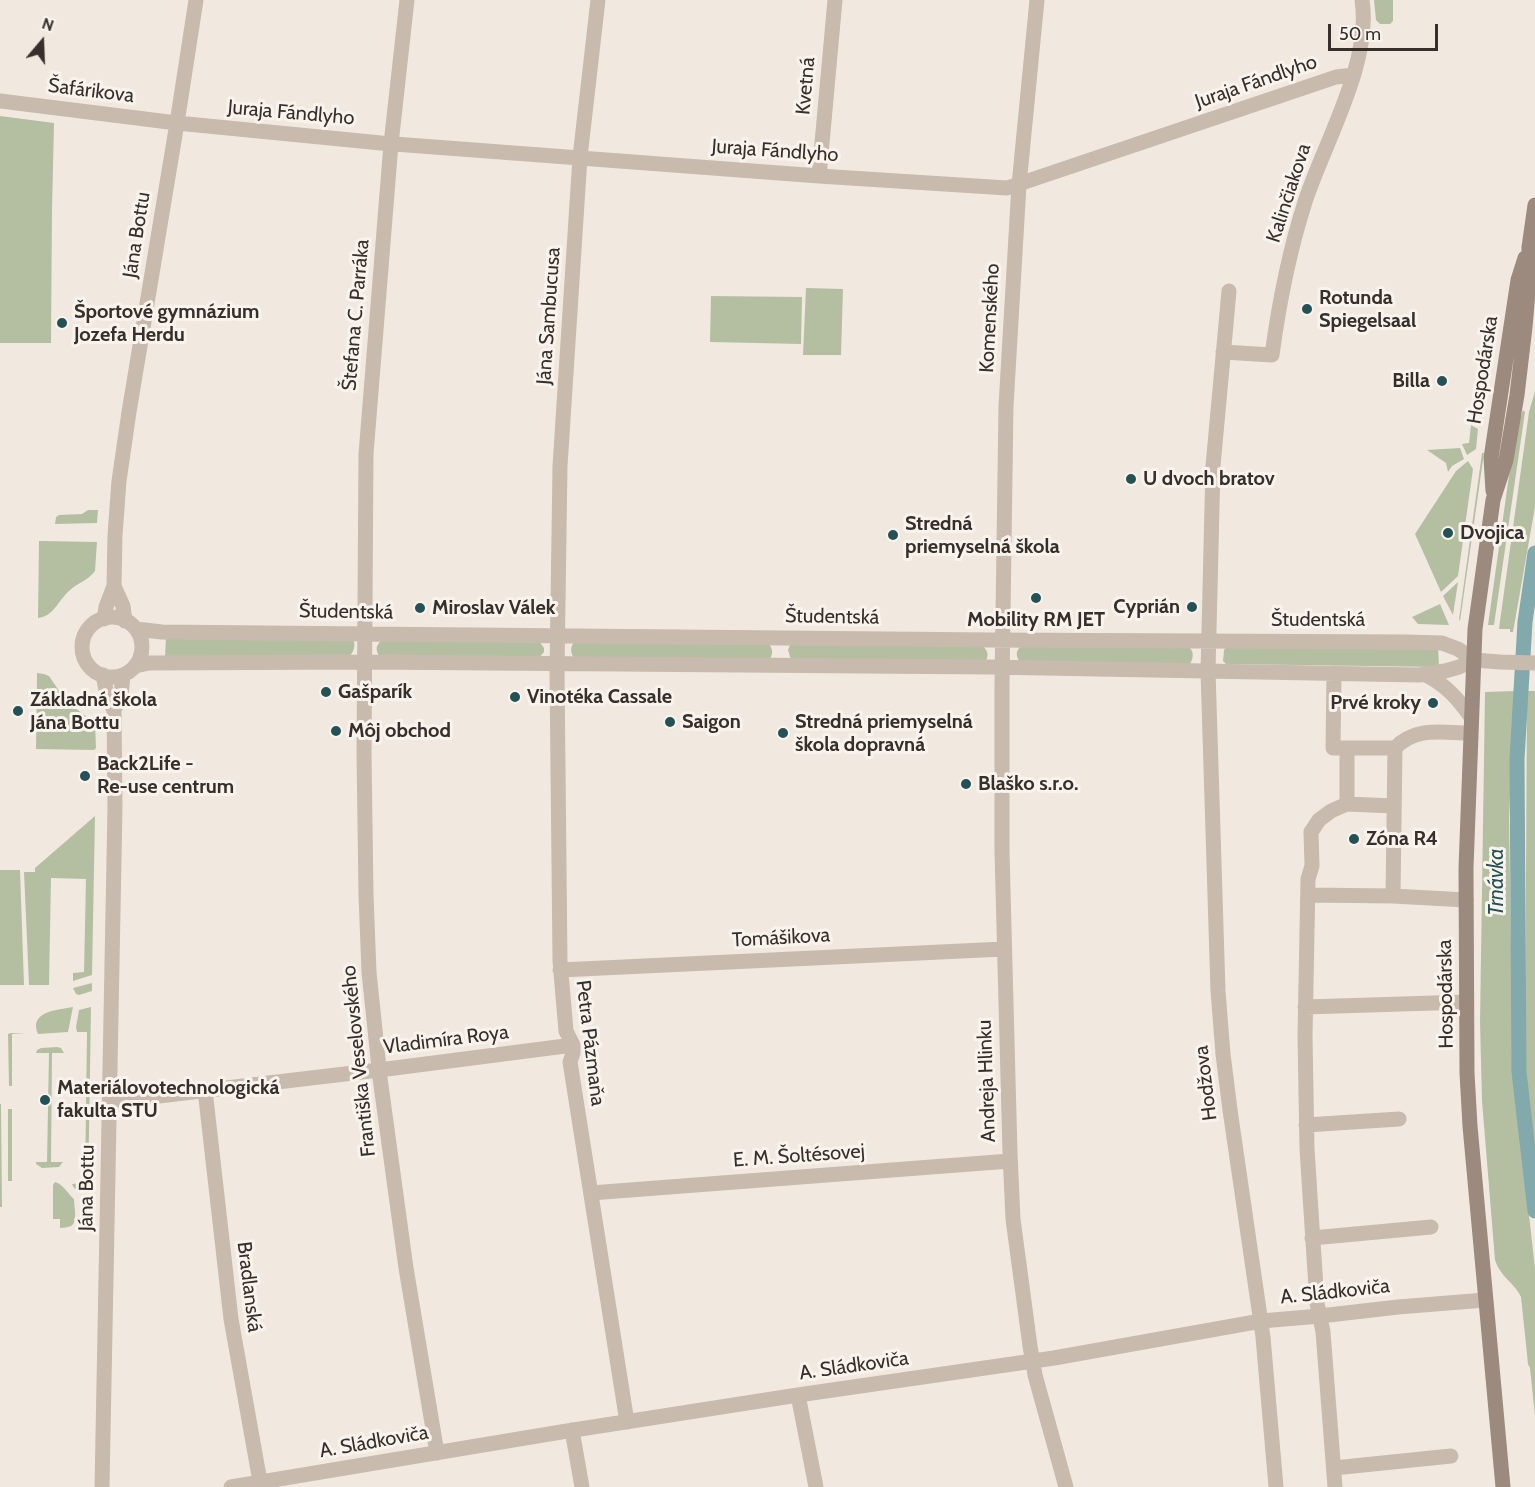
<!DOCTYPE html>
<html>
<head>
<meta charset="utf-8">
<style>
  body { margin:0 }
  #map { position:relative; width:1535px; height:1487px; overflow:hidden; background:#f1e9e0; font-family:Cabin,sans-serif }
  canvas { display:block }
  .north { position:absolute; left:12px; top:12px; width:60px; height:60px; -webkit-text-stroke:4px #f9f3ed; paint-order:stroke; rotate:19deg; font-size:16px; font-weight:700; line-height:24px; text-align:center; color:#372f2b }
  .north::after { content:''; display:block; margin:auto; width:21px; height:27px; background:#372f2b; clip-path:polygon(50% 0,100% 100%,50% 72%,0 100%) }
  .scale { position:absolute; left:1328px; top:24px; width:110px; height:27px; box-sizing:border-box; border:3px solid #372f2b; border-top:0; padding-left:8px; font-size:18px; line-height:21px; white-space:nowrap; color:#372f2b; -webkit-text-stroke:4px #f9f3ed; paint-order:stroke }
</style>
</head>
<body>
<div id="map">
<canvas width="1535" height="1487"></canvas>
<div class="north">N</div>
<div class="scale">50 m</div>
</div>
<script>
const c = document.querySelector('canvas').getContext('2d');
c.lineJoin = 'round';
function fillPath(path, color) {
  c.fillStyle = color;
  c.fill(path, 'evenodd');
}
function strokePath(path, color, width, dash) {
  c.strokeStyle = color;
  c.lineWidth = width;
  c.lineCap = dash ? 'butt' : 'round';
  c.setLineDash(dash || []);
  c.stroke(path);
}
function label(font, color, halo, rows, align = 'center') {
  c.font = font + ' Cabin,sans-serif';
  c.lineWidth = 6;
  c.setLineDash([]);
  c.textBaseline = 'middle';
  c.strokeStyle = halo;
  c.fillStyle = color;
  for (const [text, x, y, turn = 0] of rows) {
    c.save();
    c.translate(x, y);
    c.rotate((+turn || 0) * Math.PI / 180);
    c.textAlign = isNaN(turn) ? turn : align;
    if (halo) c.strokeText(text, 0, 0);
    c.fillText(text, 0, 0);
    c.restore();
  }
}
const green = new Path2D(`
  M1374,0H1393V21L1390,24H1380L1376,20Z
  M0,116L54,123L52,209L51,343H0Z
  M806,288L843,289L841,355H803Z
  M711,296L802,297L801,344L710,342Z
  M1479,364H1485L1481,397L1479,398L1478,397Z
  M1535,391V507L1513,632H1510V629H1499L1500,621L1529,412Z
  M1523,410L1525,412L1494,625H1488L1515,433Z
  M1471,425L1478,429L1476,449L1467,455L1462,444L1469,443Z
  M1460,448L1464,459L1452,466L1448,472L1446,463L1427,450Z
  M1482,453H1484L1460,621L1459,619Z
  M1468,461L1473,469L1458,576L1441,592L1415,534L1456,471Z
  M88,510H98L97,523L55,524L56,517L59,515L82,514Z
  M39,541L97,542L95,571C89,580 77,583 69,591C57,602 54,616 38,618Z
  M1458,582L1453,615L1443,596Z
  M1440,604L1449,625L1418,624L1412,617Z
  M166,636L353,639C356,645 354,651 350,656L165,658Z
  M382,640L539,641L544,648V652L538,659L379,656C375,649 376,645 382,640Z
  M575,641L769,644C773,650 773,653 770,659L574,658C570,652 570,647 575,641Z
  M790,645L983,646C989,652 989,657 984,663L791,660L788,650Z
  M1021,646H1188C1194,651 1194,657 1190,664L1020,662C1016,657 1015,651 1021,646Z
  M1438,646L1439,667L1226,664L1223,661L1224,650L1227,647Z
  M37,673L44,674L49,676L66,701L95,723L96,748L94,750L36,749Z
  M1515,691L1509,816L1513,1074L1535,1268V1416L1530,1368L1528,1364L1521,1297C1514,1282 1501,1278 1495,1260L1482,1101L1480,1022L1485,692Z
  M1527,691H1535V1157L1525,1069Z
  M95,816L92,975L73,981V973L84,972L86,879L51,878L49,985H29L24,872H35V868Z
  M0,870H20L24,985H0Z
  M92,983V991L79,995L76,994L73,988Z
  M73,1007L68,1032L38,1034C28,1011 58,1010 73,1007Z
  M91,1007L88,1193C82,1192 74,1191 72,1184L85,1183L87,1032H77L76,1027L79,1010Z
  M11,1033L25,1034H12V1086H9L8,1034Z
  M57,1047L61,1048L64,1053H52L51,1162H63L59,1167L42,1168L36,1164V1162H47L49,1053H36L37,1050L41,1048Z
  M0,1104H1L2,1207H0Z
  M8,1109H12V1181H8Z
  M55,1182C63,1184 67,1193 74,1199C74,1206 78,1222 71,1226C70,1227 61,1228 60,1228V1219H53V1185Z`);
const canal = new Path2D(`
  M1535,553L1525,622L1517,759L1519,1072L1535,1211`);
const street = new Path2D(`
  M407,0L391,144L366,454L364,752L366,895L369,972L380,1078L406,1268L437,1453
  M598,0L580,157L560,466L557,671L560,961L566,1031L573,1045V1053L570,1062L627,1422
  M1037,0L1019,185L1006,406L1002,684V852L1010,1153L1013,1219L1030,1346L1035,1375L1066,1487
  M0,101L177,123L381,143L819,176L1007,188L1336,77L1353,75
  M819,176L835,0
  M1229,291L1213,466L1208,671L1218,991L1223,1054L1230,1110L1263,1337L1276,1487
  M1223,352L1272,355C1279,303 1289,252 1305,202C1324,143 1372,63 1362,0
  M114,586L123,606L125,621
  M82 647a30 30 0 1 1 60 0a30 30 0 1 1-60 0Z
  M104,619L106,607L114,586L115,535L119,481L129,412L177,123L196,0
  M136,629L162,632L991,640L1407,642L1442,643L1458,649L1474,660
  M135,666L149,663L365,662L990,667L1419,675L1445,671L1459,667L1474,660L1500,662L1535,663
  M1334,673L1333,748H1347V804L1331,811L1319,820L1311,832L1312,866L1308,879L1305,1036L1307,1149L1317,1303L1323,1332L1335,1487
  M1426,675C1446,685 1458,699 1471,717
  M114,710L121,696L123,675
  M1395,748C1417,726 1442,733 1470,733
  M1347,804L1394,806
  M1308,895L1393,896L1395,748H1347
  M1393,896L1466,900
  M560,970L1004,949
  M1305,1007L1466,1002
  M205,1090L231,1319L261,1487
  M110,1100H125L387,1069L573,1045
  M1306,1125L1399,1119
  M591,1193L1010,1161
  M1312,1238L1431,1227
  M798,1395L816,1487
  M572,1430L582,1487
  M1334,1468L1451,1456
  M102,1487L115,807L114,710L107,695L103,675
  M231,1487L561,1432L798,1395L1054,1358L1261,1321L1320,1316L1398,1307L1485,1300`);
const secondary = new Path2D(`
  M1493,491L1491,458L1518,280L1525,258
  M1503,1487L1470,1126L1467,1073L1466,868L1475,629L1493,500L1506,460L1517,395L1525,327L1529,281V247L1535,205`);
const markers = [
  [1307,309,6,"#245155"],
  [62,323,6,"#245155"],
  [1442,381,6,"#245155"],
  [1131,479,6,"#245155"],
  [1448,533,6,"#245155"],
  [893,535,6,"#245155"],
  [1036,598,6,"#245155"],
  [1192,607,6,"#245155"],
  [420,608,6,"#245155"],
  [326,692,6,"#245155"],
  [515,697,6,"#245155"],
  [1433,703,6,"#245155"],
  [18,711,6,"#245155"],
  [670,722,6,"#245155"],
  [336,731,6,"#245155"],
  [783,733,6,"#245155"],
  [85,776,6,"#245155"],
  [966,784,6,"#245155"],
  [1354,839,6,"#245155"],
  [45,1100,6,"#245155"]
];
const streetNames = [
  ["Juraja Fándlyho",1256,82,-19],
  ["Kvetná",806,86,-85],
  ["Šafárikova",91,91,7],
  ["Juraja Fándlyho",291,113,5],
  ["Juraja Fándlyho",775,151,4],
  ["Kalinčiakova",1289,193,-72],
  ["Jána Bottu",137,235,-81],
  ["Štefana C. Parráka",356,315,-85],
  ["Jána Sambucusa",549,316,-86],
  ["Komenského",990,318,-87],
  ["Hospodárska",1483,370,-81],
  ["Študentská",346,612,1],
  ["Študentská",832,617,1],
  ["Študentská",1318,620],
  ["Tomášikova",781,938,-3],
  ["Hospodárska",1446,994,-91],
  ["Vladimíra Roya",446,1040,-7],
  ["Petra Pázmaňa",590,1043,83],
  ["Františka Veselovského",359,1061,-96],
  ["Andreja Hlinku",987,1081,-92],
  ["Hodžova",1206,1083,-97],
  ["E. M. Šoltésovej",799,1156,-4],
  ["Jána Bottu",87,1188,-89],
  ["Bradlanská",249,1287,83],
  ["A. Sládkoviča",1335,1292,-6],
  ["A. Sládkoviča",854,1366,-8],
  ["A. Sládkoviča",374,1442,-10]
];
const poiNames = [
  ["Rotunda",1319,298],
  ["Spiegelsaal",1319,321],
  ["Športové gymnázium",74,312],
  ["Jozefa Herdu",74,335],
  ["Billa",1430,381,"right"],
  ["U dvoch bratov",1143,479],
  ["Stredná",905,524],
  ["priemyselná škola",905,547],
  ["Dvojica",1460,533],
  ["Cyprián",1180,607,"right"],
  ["Miroslav Válek",432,608],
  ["Mobility RM JET",1036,620,"center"],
  ["Gašparík",338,692],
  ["Vinotéka Cassale",527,697],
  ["Základná škola",30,700],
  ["Jána Bottu",30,723],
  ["Prvé kroky",1421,703,"right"],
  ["Saigon",682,722],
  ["Stredná priemyselná",795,722],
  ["škola dopravná",795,745],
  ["Môj obchod",348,731],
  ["Back2Life -",97,764],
  ["Re-use centrum",97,787],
  ["Blaško s.r.o.",978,784],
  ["Zóna R4",1366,839],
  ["Materiálovotechnologická",57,1088],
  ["fakulta STU",57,1111]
];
const waterNames = [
  ["Trnávka",1497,882,-90]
];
fillPath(green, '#b4bfa2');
strokePath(canal, '#82a9ab', 15);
strokePath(street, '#c8baad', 15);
strokePath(secondary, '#9c8a7f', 15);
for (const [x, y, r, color] of markers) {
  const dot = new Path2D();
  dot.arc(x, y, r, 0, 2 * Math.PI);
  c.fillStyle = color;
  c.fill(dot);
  strokePath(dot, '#f9f3ed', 2);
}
label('20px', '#372f2b', '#f9f3ed', streetNames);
label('bold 20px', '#372f2b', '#f9f3ed', poiNames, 'left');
label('italic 21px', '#245155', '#f9f3ed', waterNames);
</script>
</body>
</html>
